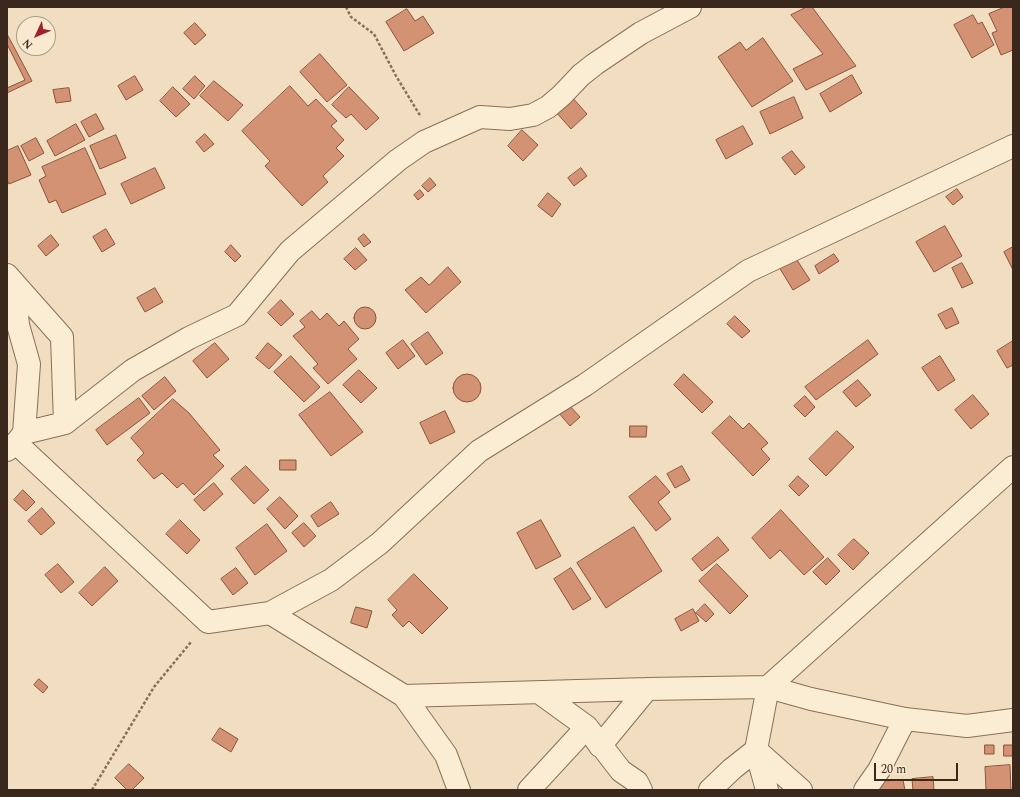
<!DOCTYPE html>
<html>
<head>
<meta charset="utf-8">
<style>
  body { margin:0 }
  #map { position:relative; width:1020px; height:797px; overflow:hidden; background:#f1dec0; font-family:Spectral,serif }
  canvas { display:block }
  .frame { position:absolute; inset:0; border:8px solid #3a281c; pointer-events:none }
  .north { position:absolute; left:16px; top:16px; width:40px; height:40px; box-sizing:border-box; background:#f8e9d0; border:1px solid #ac9c88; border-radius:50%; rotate:226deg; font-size:11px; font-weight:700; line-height:16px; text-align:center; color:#3a281c }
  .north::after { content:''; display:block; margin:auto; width:14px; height:18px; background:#9f222f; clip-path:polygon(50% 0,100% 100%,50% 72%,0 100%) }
  .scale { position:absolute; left:874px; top:763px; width:84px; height:18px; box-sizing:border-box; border:2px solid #3a281c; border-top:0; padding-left:5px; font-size:12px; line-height:14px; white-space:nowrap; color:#3a281c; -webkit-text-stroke:3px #f8e9d0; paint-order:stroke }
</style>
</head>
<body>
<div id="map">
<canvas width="1020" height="797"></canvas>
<div class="frame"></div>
<div class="north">N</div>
<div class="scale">20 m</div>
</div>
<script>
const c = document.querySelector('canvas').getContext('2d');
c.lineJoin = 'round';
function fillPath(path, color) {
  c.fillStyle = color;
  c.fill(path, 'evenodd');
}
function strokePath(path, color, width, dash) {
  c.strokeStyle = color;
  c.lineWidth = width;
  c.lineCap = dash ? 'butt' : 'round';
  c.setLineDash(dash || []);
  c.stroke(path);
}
const building = new Path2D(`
  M807,7H812L856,66L806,90L793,69L823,54L791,15Z
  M1005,7H1013V50L1001,55L992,33L997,31L989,14Z
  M407,9L415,21L423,16L434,33L404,51L386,22Z
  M973,15L978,24L982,22L994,45L972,58L954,25Z
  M195,23L206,35L195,45L184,33Z
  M7,34L32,81L7,93Z
  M763,38L793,81L752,107L718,57L740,42L746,50Z
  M7,44L25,80L7,88Z
  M320,54L347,85L327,102L300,72Z
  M852,75L862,93L830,112L820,94Z
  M135,76L143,90L126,100L118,86Z
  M195,76L205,86L194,99L183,89Z
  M214,81L243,105L228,121L200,96Z
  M290,86L308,106L316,99L337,121L331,126L344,140L336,148L344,156L323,176L328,182L302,206L265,166L270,161L242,131Z
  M173,87L190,104L176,117L160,101Z
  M349,87L379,118L366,130L351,114L346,118L332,105Z
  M69,88L71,101L56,103L53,90Z
  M571,96L587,114L571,129L555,111Z
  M794,97L803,118L770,134L760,112Z
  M96,114L104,129L89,137L81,122Z
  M76,124L85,140L55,156L47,141Z
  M743,126L753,144L726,159L716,140Z
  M522,130L538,145L523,161L508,146Z
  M205,134L214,144L204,152L196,142Z
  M116,135L126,158L100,169L90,146Z
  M36,138L44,153L29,161L21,146Z
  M18,146L31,175L9,184L7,180V151Z
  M85,148L106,194L62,213L56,200L49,203L39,180L46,176L42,167Z
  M792,151L805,167L795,175L782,158Z
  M155,168L165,188L131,204L121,184Z
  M581,168L587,176L574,186L568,178Z
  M430,178L436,185L428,192L422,186Z
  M957,189L963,197L953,205L946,197Z
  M420,190L424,195L418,200L414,195Z
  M548,193L561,204L552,217L538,206Z
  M945,226L962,256L934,272L916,242Z
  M106,229L115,244L102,252L93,237Z
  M364,234L371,242L364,247L358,239Z
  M51,235L59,245L46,256L38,246Z
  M231,245L241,256L235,262L225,252Z
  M1013,247V270L1004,252Z
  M356,248L367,260L355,270L344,259Z
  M834,254L839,261L819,274L815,266Z
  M795,257L810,280L793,290L779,267Z
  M962,263L973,283L962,288L952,268Z
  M448,267L461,282L426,313L405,290L421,277L429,285Z
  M155,288L163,302L145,312L137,298Z
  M281,300L294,314L281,326L268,313Z
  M354 318a11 11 0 1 1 22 0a11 11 0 1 1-22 0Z
  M952,308L959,323L946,329L938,315Z
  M312,311L320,320L327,313L339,326L344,321L359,339L348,349L357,359L328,384L313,368L318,364L293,336L305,327L300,321Z
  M735,316L750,331L742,338L727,324Z
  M428,332L443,353L426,365L411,344Z
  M403,340L415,356L398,369L386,353Z
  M868,340L878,354L816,400L805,387Z
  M1013,341V365L1007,368L997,351Z
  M215,343L229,359L207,378L193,361Z
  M268,343L282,355L269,369L256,358Z
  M291,356L320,387L304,402L274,372Z
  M940,356L955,380L938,391L922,368Z
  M359,370L377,388L361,403L343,385Z
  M684,374L713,402L702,413L674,385Z
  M453 388a14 14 0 1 1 28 0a14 14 0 1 1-28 0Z
  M165,377L176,391L154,410L142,396Z
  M858,380L871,395L856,407L843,392Z
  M330,392L363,432L331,456L299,415Z
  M973,395L989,414L971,429L955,410Z
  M805,396L815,407L805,417L794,406Z
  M139,398L150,413L107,445L96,430Z
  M173,399L189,413L220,450L213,455L224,466L194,495L183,483L177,488L162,473L154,479L137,460L144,453L131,438Z
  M568,404L580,417L570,426L558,412Z
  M445,411L455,432L430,444L420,423Z
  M730,416L743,429L749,423L768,443L761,449L770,459L753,476L712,433Z
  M630,426H647L646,437H630Z
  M837,431L854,447L826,476L809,459Z
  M280,460H296V470H280Z
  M246,466L269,490L254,504L231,479Z
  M682,466L690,480L675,488L667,474Z
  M656,476L670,492L658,502L671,519L656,531L629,497Z
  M798,476L809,486L799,496L789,486Z
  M214,483L223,494L204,511L194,500Z
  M23,490L35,502L26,511L14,500Z
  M280,497L298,516L285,529L267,509Z
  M331,502L339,514L318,527L311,516Z
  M42,508L55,523L41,535L28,521Z
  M781,510L824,557L804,575L780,550L770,559L752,538Z
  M180,520L200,540L187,554L166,534Z
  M541,520L561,556L536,569L517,533Z
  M304,523L316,536L304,547L292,533Z
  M267,524L287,551L255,575L236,548Z
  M634,527L662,571L606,608L577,563Z
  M718,537L729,550L702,571L692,559Z
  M854,539L869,553L853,570L838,555Z
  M828,558L840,571L826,585L813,572Z
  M58,564L74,582L61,593L45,575Z
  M717,564L748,596L730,614L699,581Z
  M105,567L118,581L92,606L79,593Z
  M236,568L248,583L233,595L221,579Z
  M571,568L591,599L573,610L554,579Z
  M414,574L448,608L422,634L409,621L403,627L392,615L397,610L388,600Z
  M705,604L714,614L706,622L696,613Z
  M356,607L372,611L367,628L351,623Z
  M693,609L699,621L681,631L675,619Z
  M39,679L48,687L43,693L34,685Z
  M220,728L238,739L231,752L212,740Z
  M985,745H994V754H985Z
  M1004,745H1013V756H1004Z
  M129,764L144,778L132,790H127L115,778Z
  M1010,765L1011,790H986L985,767Z
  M933,777L934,790H913L912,779Z
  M903,780L905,790H880L879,782Z`);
const path = new Path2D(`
  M346,7L351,17L374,34L396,76L421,117
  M92,790L154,687L191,642`);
const minor = new Path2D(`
  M7,275L62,337L65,423
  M14,284L18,325L29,364L24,433
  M16,443L24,433L65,423L133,370L189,338L237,315L290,251L398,160L424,142L480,117L510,119L533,115L548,107L562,95L581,75L595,64L641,33L690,7
  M7,450L16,443L208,622L270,613L404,696L647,689L768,687L1013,467
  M270,613L331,580L380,543L479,451L585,385L748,271L1013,146
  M540,693L587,727L621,771L637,782L641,790
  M404,696L446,755L459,790
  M529,790L587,727L600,746L647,689
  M710,790L732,769L756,750L801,790
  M767,790L756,750L768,687L811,699L905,719L967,726L1013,720
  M865,790L879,770L905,719`);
fillPath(building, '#d29273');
strokePath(building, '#8c533b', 1);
strokePath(minor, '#8b6e57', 24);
strokePath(path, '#8b6e57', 2.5, [3, 2]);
strokePath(minor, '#fbecd4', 22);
</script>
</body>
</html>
